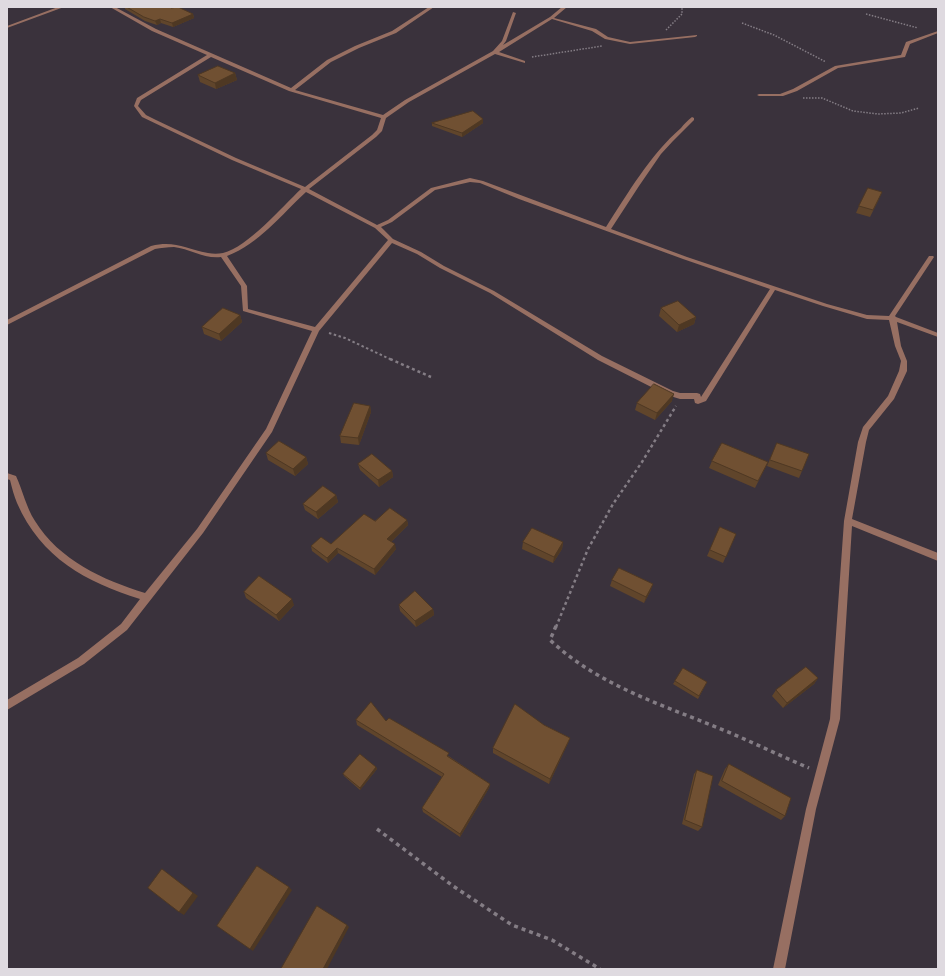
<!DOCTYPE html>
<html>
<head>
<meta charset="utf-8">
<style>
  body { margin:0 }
  #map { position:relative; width:945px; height:976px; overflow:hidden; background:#3a323c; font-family:"Archivo Narrow",sans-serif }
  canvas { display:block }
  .frame { position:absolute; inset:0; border:8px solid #dfdae0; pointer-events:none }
</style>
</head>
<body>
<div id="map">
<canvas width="945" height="976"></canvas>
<div class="frame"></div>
</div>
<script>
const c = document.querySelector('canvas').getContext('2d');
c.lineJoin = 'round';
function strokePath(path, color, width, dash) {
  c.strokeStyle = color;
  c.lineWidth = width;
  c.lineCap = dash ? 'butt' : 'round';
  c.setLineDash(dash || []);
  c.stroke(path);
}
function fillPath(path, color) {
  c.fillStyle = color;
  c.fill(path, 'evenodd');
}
const pathFar3 = new Path2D(`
  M866,14L918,28
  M742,23L774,35L826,62
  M666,30L682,14V7
  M532,57L602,46
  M803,98H822L853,111L878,114L901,113L919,108`);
const pathFar2 = new Path2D(`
  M329,333L345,338L392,360`);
const pathFar1 = new Path2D(`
  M390,359L431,377
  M556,627L588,549L613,504L642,462L676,406`);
const path = new Path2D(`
  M556,626L550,640C596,683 654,702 711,725C744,738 776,754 809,768
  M377,829L453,886L512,925L552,940L600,969`);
const minor = new Path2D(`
  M58,7H64L7,28V26Z
  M110,7H115L156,29L291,88L327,60L355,46L392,31L429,7H434L396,33L359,48L331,62L295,90L383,115L405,100L493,51L502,41L513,12L516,13L506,41L503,45L550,17L562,7H567L554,18L596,29L608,37L630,42L697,35V36L695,37L630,44L605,39L592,31L552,19L499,52L525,61V63L495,54L409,102L386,118L382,131L376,137L309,189L377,225L388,220L431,188L470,178L483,181L606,227C628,193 650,155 681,128C684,124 688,120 692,117L694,118V120L673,141L661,154L639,186L611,229L687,257L827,304L867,315L889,316L929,256H933L934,257L895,316L896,317L938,333V337L897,322L901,346L907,361V371L894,399L869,430L866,442L852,519L938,553V561L852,526L840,719L816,809L785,969H773L806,809L830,719L844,521L858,442L863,427L888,396L899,371L901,361L895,346L889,320L867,319L823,306L775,290L706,401L698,404L695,403L694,399H680L667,395L598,360L490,293L440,268L417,254L392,243L319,331L272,432L203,533L127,630L84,664L7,710V700L78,658L121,624L140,599C86,582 41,558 17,503C14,496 12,488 10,480L7,479V473L16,476C23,491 26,507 35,521C59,560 103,580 145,593L197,529L266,429L312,331L243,311L241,286L221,257C204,259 190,249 174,247C167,247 161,248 155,249L7,325V320L151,246C175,240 185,249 208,253C213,254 218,254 223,253C248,247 282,207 301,189L232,160L142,117L134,106L137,98L207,55L152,31ZM211,57L289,91L381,118L377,130L372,135L305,187L236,158L156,120L146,115L138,106L141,100ZM470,182L480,183L519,199L683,259L770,289L701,397L700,394L697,393H680L673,391L602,356L494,291L444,266L421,252L393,239L381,227L392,222L435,190ZM306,192L375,228L388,240L315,327L248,309L247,286L227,256C259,244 282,214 306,192Z
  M938,31V33L910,44L905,57L838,68L797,91L783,96H759L757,95L759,94H780L793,89L835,66L901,55L906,42Z`);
const wall = new Path2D(`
  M125,7H170L193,14L194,18L173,27L161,23L157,25L145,21L125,9Z
  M235,73L237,80L216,89L200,82L198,75Z
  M483,119V123L462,137L432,126V123Z
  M879,199L870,217L856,213L859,206Z
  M661,308L696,317L694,324L677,332L659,316Z
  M240,315L242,322L221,341L204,334L202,327Z
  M672,401L655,420L635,410L637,403Z
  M370,406L371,412L359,445L341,443L340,436Z
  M777,443L802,471L799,478L767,466Z
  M266,453L306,457L308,464L295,476L268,460Z
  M712,461L768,462L755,488L709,468Z
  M358,464L392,471L393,477L379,487L360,470Z
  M336,495L338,502L318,519L305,510L303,504Z
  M407,520L408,525L391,542L396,549L375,575L338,553L328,563L312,551L311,546L331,544L375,521Z
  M720,527L736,534L723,563L707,556Z
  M523,542H563L562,549L553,563L522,549Z
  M612,580L651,590L644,603L610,586Z
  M244,592L294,605L279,621L246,598Z
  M399,605L433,609L434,615L416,627L400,611Z
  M818,678L814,684L783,708L772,696L776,690Z
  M675,681L707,682L698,699L673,684Z
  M356,720L386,721L450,757L490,784L489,788L460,837L423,812L422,808L442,777L357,725Z
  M544,725L570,738L568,743L549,784L493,753V748Z
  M729,764L785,816L781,820L718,785L725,769Z
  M376,767L377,769L360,790L344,776L343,774Z
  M697,770L702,827L698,831L682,824L694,774Z`);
const shadedWall = new Path2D(`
  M193,14L194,18L173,27L172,23Z
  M160,19L161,23L157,25L155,21Z
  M235,73L237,80L216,89L215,83Z
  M483,119V123L462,137V133Z
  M240,315L242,322L221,341L219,334Z
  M696,317L694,324L677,332L679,325Z
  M674,394L672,401L655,420L657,413Z
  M370,406L371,412L359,445L358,438Z
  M306,457L308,464L295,476L293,469Z
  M392,471L393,477L379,487L378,480Z
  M336,495L338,502L318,519L316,512Z
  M407,520L408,525L388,545L387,539Z
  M563,542L562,549L553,563L554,557Z
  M395,544L396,549L375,575L374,569Z
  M337,548L338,553L328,563L327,558Z
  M653,584L651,590L644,603L646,597Z
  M292,599L294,605L279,621L276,615Z
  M433,609L434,615L416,627L415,621Z
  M818,678L814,684L783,708L787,703Z
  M570,738L568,743L549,784L550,779Z
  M376,767L377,769L360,790V788Z
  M490,784L489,788L460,837V834Z
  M162,869L198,896L184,915L179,912Z
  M289,887L292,890L253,951L250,949Z
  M347,925L349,927L327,969H323Z`);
const building = new Path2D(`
  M127,7H170L171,8L178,7L193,14L172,23L160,19L155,21L144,17Z
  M218,66L235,73L215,83L198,75Z
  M473,111L483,119L462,133L432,123Z
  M868,188L882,192L873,210L859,206Z
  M678,301L696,317L679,325L661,308Z
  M223,308L240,315L219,334L202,327Z
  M654,384L674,394L657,413L637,403Z
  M354,403L370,406L358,438L340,436Z
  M279,441L306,457L293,469L266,453Z
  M722,443L768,462L758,481L712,461Z
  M777,443L809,454L802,471L770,460Z
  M372,454L392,471L378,480L358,464Z
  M323,486L336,495L316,512L303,504Z
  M390,508L407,520L387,539L395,544L374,569L337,548L327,558L311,546L321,537L331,544L364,514L375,521Z
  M720,527L736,534L726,557L710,550Z
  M532,528L563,542L554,557L523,542Z
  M619,568L653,584L646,597L612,580Z
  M259,576L292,599L276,615L244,592Z
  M415,591L433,609L415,621L399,605Z
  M806,667L818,678L787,703L776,690Z
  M683,668L707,682L699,696L675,681Z
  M371,702L386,721L389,718L449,753L447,756L490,784L460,834L422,808L444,774L356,720Z
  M515,704L544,725L570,738L550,779L493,748Z
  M360,754L376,767L360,788L343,774Z
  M729,764L791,798L785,816L722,781Z
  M697,770L713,776L702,827L685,820Z
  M257,866L289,887L250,949L217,926Z
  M162,869L193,893L179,912L148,888Z
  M317,906L347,925L323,969H281Z`);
strokePath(pathFar3, '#847d85', 1.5, [1.5, 1.5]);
strokePath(pathFar2, '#847d85', 2, [2.5, 2.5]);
strokePath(pathFar1, '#847d85', 2.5, [3, 3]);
strokePath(path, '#847d85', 3.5, [4, 4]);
fillPath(minor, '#976f62');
fillPath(wall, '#60452b');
fillPath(shadedWall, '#4e3823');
fillPath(building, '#705032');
strokePath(building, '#4e3823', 1);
</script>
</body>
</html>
